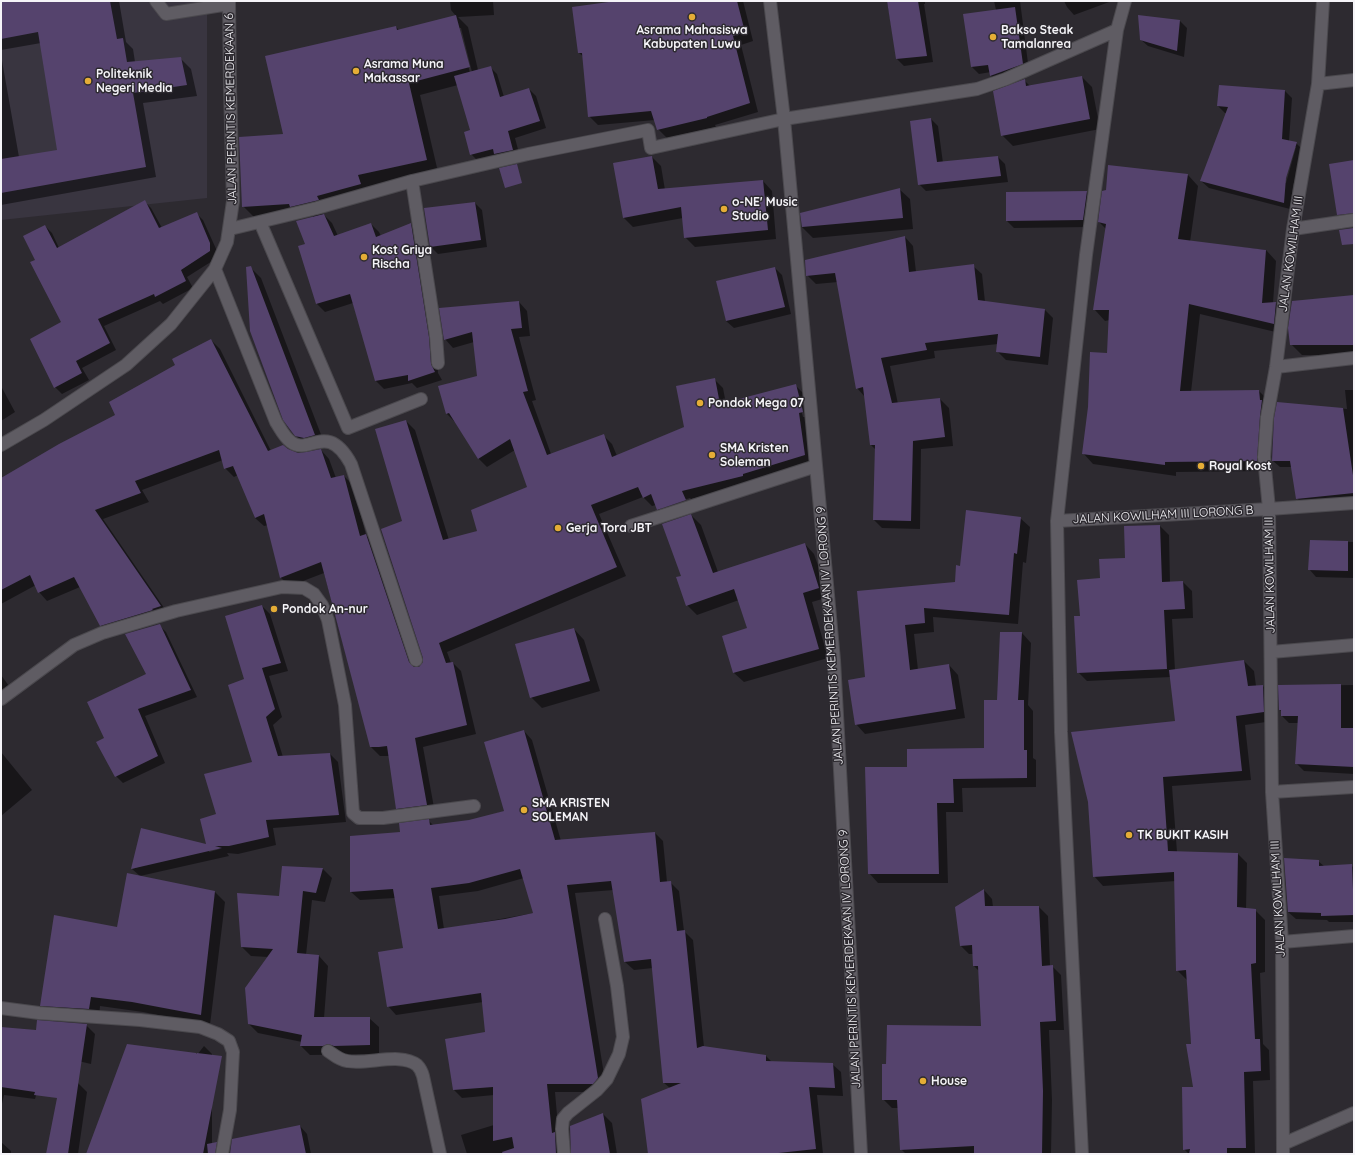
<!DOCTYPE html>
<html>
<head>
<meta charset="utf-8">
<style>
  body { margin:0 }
  #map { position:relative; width:1355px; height:1155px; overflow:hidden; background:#2d2a30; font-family:Quicksand,sans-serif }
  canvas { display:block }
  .frame { position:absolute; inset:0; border:2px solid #f5f4f8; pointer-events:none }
</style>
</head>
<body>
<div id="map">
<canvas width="1355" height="1155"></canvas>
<div class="frame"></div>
</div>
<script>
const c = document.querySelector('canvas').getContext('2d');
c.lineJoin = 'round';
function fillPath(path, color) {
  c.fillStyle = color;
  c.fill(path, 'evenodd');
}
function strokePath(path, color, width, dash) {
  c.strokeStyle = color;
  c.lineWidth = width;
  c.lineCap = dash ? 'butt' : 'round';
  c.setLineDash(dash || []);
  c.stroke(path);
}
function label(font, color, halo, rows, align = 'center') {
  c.font = font + ' Quicksand,sans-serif';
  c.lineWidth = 3;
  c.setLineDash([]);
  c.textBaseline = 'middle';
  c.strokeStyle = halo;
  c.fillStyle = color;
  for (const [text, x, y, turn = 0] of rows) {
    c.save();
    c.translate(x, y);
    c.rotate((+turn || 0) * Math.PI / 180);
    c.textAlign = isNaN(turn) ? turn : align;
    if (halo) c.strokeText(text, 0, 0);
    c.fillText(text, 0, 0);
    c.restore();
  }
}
const built = new Path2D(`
  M1,1H207V198L1,220Z`);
const shadow = new Path2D(`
  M1,1H119L126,42L133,49L135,62L180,58L191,69L197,96L143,103L156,177L1,205V55L19,157L59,151L41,43L1,50Z
  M450,1H493L494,15L458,17L468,27L478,70L490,67L497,74L504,97L529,89L536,96L546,128L515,138L520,157L478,161L471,154L472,131L458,85L420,95L438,172L328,208L330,211L322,213L332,223L338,236L371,224L379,232L381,236L411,224L419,232L436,346L438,373L442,380L417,388L412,383L384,389L376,381L353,303L325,312L317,304L307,244L313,216L302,218L300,216L255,218L243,206L284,135L396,27L399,30L456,16L451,10ZM459,28H461L472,72L470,73Z
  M623,1H743L753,41L741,45L758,112L715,125L716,127L667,138L658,129L655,120L598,125L589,116L584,57L579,53Z
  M887,1H925V4H924L933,62L904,66L897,59Z
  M994,1H1020L1029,71L998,83L991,76V72L979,74L972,67L996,10Z
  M1064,1H1112L1074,15L1067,7Z
  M1139,16L1180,21L1187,28L1184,57L1148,46L1140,39Z
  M1082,77L1092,87L1100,129L1013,146L1002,135L1024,80L1030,86Z
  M1285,91L1292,98L1289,141L1296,143L1303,150L1293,186L1290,209L1209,188L1201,181L1227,113H1225L1218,106ZM1294,147H1296L1286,183H1284Z
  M931,119L938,126L943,163L998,157L1005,164L1008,182L926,191L919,184Z
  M652,157L661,166L665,190L763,181L772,191L776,239L695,247L685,237L683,218L633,227L623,217Z
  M1188,175L1198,186L1190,242L1266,250L1276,261L1273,303H1276L1287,313L1284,334L1200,314L1191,392L1259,391L1270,402L1267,471L1176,472V476L1093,464L1083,453L1108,354L1110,320L1105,321L1095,310L1107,230L1099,222Z
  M899,189L910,199L913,229L813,238L802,227Z
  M1087,192L1094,199L1090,227L1014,228L1007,221Z
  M144,201L151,208L162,228L196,213L203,220L217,251V258L187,277L193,288L163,304L160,301L104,326L116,350L82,368L89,380L62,394L55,387L63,323L36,260L45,226L52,233L59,248Z
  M475,203L482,210L487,247L438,254L431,247Z
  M905,237L913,246L916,272L973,266L982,274L985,302L1045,310L1053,318L1048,365L1006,360L997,351L998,344L934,351L935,358L890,366L898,404L940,399L949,408L953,446L921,449L920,529L882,528L874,520L876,450L871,445L865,397L857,388L838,282L816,284L807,275Z
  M250,267L261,278L325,445L307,446L296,435Z
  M775,268L782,275L791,314L734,328L726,321Z
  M1354,296V355H1302L1291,344Z
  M519,302L527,311L530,336L519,337L536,400L532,401L551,454L603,435L612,444L617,456L685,427L714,379L723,388L726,404L796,386L804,394L814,463L751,485L691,499L690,498L661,507V509L691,500L694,509L666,518L657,509L656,505L652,506L643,497L599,514L626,576L447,652L451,663H453L461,671L476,734L423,747L435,813L406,817L397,808L389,756H380L371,747L324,573L290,586L281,578L268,525L264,526L255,518L238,475L234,477L225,468L223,460L142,490L149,502L103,519L169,615L110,634L101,625L80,587L47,601L39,592L36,585L1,604V479L117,415L177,366L211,340L220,349L271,451L287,450L298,454L321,450L329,459L336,478L344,476L353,485L366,535L375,544L416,668H419L423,665L424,658L404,522L406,421L415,430L449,540L478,531L528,487L515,450L487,467L478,458L455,422L446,413L478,377L474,342L453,348L445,339ZM797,395H799L805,417H803Z
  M1,386L15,412L1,421Z
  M1345,390H1354V500L1304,505L1297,498L1292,467H1280L1273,461L1278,403L1347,409Z
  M691,515L701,525L718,572L805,544L814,554L829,597L812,602L828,658L744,682L734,673L748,629L739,600L697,615L687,605L682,576Z
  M1020,518L1030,527L1026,563L1023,562L1018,624L933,617L934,632L914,634L918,670L949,665L958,675L965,718L865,734L856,724L866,678L858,592L956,583Z
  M1160,526L1169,535L1170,583L1183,582L1192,591L1193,618L1172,619L1175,670L1244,661L1254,671L1256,686H1263L1272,696L1273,721L1245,725L1251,780L1172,786L1177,852L1238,854L1247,863L1246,909L1255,910L1265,920V972L1260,973L1263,1044L1269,1050L1270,1080L1253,1081L1255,1154H1189L1184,1149L1194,1088L1187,980L1177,970L1176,881L1103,886L1094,876L1177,722L1171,677L1087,681L1078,672L1081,617L1101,579L1126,559Z
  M1311,541L1354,542V578L1316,577L1309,569Z
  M262,606L270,614L288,671L269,676L282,717L273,725L283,757L330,754L338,762L346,822L273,828L276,845L238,854L227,853L229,856L140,876L132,869L207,845L217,815L253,763L245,680ZM218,848L220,849L209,852V850Z
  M159,625L166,632L197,697L145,716L165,763L123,783L116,776L105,738L148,675Z
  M574,629L584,640L600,691L542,708L531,697Z
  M1022,633L1031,643L1028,705L1033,711V758L1036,760V787L962,788L963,812H946L948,883H878L869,873L908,768L985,749Z
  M1,675L9,686L1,694Z
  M1354,685V774L1304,771L1296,763L1298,723H1289L1282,716V712L1280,710L1279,686Z
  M524,731L532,740L561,841L655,833L663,841L667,882H670L679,891L684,931L693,940L704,1047L766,1056L772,1062L832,1064L841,1072L843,1096L817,1095L823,1154H649L670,1088L664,1083L653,968L634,970L625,962L614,890L575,893L606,1087L601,1092H555L559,1138L564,1154H467L461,1135L494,1125V1095L462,1098L454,1090L486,1033L483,1002L396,1015L388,1006L404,949L395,898L360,900L351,892V837L401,833L429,821L434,826L470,821L505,811ZM524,878L534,913L444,929L439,896L478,891Z
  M1,752L32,790L1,816Z
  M1318,861L1324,866L1351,865L1354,868V922H1329L1327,920L1296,919L1288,912Z
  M283,867L323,869L332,878L325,902L312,900L306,955L319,956L328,966L324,1018H369L379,1027V1054L310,1055L301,1046L302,1042L258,1033L249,1024L268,957L251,956L242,947L280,897Z
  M984,890L992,899L993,907H1039L1048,916L1050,966H1052L1061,975L1064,1030H1049L1052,1100L1051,1154H906L901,1149L899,1108H892L883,1099L982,1027L979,971L974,966V954H969L960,945Z
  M215,892L225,902L210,1025L143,1012L100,1006L99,1018L51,1015L41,1005L118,928Z
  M86,1025L95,1034L91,1064L48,1054L35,1099L4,1095L1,1108V1028L36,1031Z
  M204,1046L212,1054V1154H87L196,1054L197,1055Z
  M78,1083L87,1092L78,1154H48Z
  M603,1114L612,1123L617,1154H572Z
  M300,1126L307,1134L311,1154H239Z
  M1,1142L11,1151V1154H1Z`);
const building = new Path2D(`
  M1,1H110L117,39L123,38L127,62L181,57L187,85L133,93L146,167L1,193V159L57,150L38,32L1,39Z
  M616,1H737L745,32L733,36L750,103L707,117V118L657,130L651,111L588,117L582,53H578L572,7Z
  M887,1H918L927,56L896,59Z
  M1015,7L1023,64L990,76L988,65L971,67L963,14Z
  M456,15L470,67L409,83L427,160L358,175L361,184L317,196L319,200L315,201L290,207L289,204L242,207L239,137L283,134L265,56L396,26L397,30Z
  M1138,15L1180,20L1177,51L1140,40Z
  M491,66L500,97L529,88L540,121L508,131L513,150L494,154L493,149L470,155L464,132L470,130L454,76Z
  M1082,76L1090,119L1001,136L993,91L1025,79L1026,86Z
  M1219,85L1285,90L1282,139L1297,142L1286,178L1284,203L1200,181L1228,107L1217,106Z
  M931,118L937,162L998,156L1001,176L918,185L910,121Z
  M652,156L658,189L763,180L768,230L684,238L681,207L623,218L613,163Z
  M1354,160V213L1337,215L1329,164Z
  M517,164L522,183L505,188L499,168Z
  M1108,165L1188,174L1178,239L1266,250L1262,303L1276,302L1274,324L1189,304L1180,391L1259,390L1260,400H1262L1260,416L1257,461L1165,462V465L1082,454L1088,407L1090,352L1107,353L1109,310H1093L1106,224L1098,222L1102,191L1106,190Z
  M900,188L903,218L802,227L800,213Z
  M1087,191L1083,220L1006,221V192Z
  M145,200L159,228L197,212L210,243V251L181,270L186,281L155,297L154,294L98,319L110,343L76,361L82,373L54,388L30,339L61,322L30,262L35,260L23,236L45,225L57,248Z
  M475,202L481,240L430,247L424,208Z
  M324,214L334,236L371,223L376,237L411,223L429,337L431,364L435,372L408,381V375L375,381L350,294L316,304L298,246L305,244L296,221Z
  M1354,228V244L1342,245L1339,230Z
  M905,236L909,272L974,264L978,300L1045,309L1040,357L996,352L998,334L925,343L927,350L881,358L892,403L940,398L945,437L913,441L911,521L873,520L875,445H870L863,387L856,389L835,273L806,276L805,260Z
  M251,266L315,435L304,438L295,436L283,420L250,331L246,267Z
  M775,267L785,307L726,321L716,281Z
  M1354,295V345H1290L1288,328L1292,301Z
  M519,301L522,328L511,329L528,391L523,392L547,455L604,434L612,457L684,427L676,386L715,378L720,404L796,384L803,412L799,413L805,455L743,474V476L682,491L686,500L657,510L651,494L643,498L638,487L591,505L617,567L439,643L446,663L453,662L467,725L415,738L427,805L396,809L387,746L379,747H370L321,562L280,578L264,514L255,518L233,466L224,469L219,450L135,481L141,493L95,510L161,606L152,609L153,610L100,626L74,577L38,593L30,575L1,590V478L59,444L115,415L109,402L175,365L172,359L211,339L268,451L283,445L288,449L298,453L306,452L321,449L331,478L344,475L360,536L366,534L409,662L414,667H419L423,662V658L381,529L402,521L375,429L406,420L443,540L477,531L471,510L527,487L510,439L478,459L449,413L446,414L438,386L477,376L472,332L444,340L439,308Z
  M1277,402L1343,408L1354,482V493L1296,499L1290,461H1272L1274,418Z
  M966,510L1021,517L1017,554L1014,553L1009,615L924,608L925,623L905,625L910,670L949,664L956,709L855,725L848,680L865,677L857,591L955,582L956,565L960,566Z
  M691,514L713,573L805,543L819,588L803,593L819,649L733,673L722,636L747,628L734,589L686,606L676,577L681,576L662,524Z
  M1160,525L1162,582L1183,581L1185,609L1164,610L1167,669L1077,673L1074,616H1080L1077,580L1100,578L1099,559L1125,558L1124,526Z
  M1310,540L1348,541V571L1308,570Z
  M262,605L281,663L262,668L275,709L266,717L278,756L330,753L339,815L266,820L269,837L229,846H215L222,848L131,869L141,828L206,844L200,819L216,814L204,774L252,762L228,685L244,679L225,616Z
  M160,624L191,690L138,709L158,756L115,777L96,742L104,738L87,702L146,674L125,634Z
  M574,628L590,681L530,698L515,644Z
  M1000,632H1022L1018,700H1024V750H1027V778L953,779L954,803H937L939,874H868L865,767H907V749L984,748V700H997Z
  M1244,660L1248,686L1263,685L1264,712L1236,716L1242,771L1163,777L1168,851L1238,853L1237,907L1256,909V963L1251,964L1255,1039H1260L1261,1071L1244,1072L1246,1148H1227V1154H1189L1190,1149L1183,1150L1182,1087H1193L1186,1044H1191L1186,970L1176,971L1174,872L1093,877L1088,802L1071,732L1175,721L1169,670Z
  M1341,684V728H1354V767L1295,764L1298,716H1281V710H1279L1278,685Z
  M524,730L555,840L655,832L660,882L671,881L677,931L685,930L697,1048L703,1046L766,1055V1061L833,1063L835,1088L809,1087L816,1149L769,1154H648L641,1099L681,1083H663L651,959L624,962L611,881L567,885L598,1078L593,1084H547L552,1133L555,1132L556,1154H503L502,1152L514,1148L512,1137L493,1141V1087L453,1090L445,1039L485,1032L481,993L387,1007L378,952L403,948L393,889L350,892V836L400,832L399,823L429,819L430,825L469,820L504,811L484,742ZM520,869L533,913L505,919L438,929L431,888L469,883Z
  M1284,858L1319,860V866L1352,864L1354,915L1321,916V913L1288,912Z
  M282,866L323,868L316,893L303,891L297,953L319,955L314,1017H370V1045L334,1046L328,1044L323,1046H300L302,1035L248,1024L245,988L273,949L241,947L237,893L279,896Z
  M127,873L215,891L201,1015L132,1002L91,997L89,1009L40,1006L54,915L117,927Z
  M984,889L985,906H1039L1042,966L1053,965L1056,1021L1040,1022L1043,1091L1042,1154H974V1146L900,1150L897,1100H882V1064H886L887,1025L981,1026L978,966H973L972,945L960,946L955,907Z
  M37,1020L87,1024L68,1154H46L57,1098L34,1095L35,1092L1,1087V1027L36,1030Z
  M127,1044L196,1053V1054L197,1053L222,1056L203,1154H86Z
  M603,1113L610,1154H571L570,1126Z
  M300,1125L306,1154H230L232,1139Z
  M217,1142L215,1154H208L207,1144Z`);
const minor = new Path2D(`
  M156,1L166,14L229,4
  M770,1L784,119L834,660L861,1154
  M1318,84L1354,80
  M412,181L436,336L438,363
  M260,222L348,428L421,399
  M230,229L317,208L412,181L528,154L648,130L651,148L784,119L977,89L1006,79L1117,30
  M1293,229L1354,220
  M215,269L276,422C280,428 284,437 291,442C309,456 327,420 351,464L416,660
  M1276,367L1354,358
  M1,445L44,420L126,365L171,324L215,269L227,242L233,201L230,88L229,1
  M1057,521L1269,509L1354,503
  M631,526L816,466
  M1271,652L1354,645
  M1,699L74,645L102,633L176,611L282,587L304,588L314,594L322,605L328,620L345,705L353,813L359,818H383L474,806
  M1272,792L1354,787
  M1282,942L1354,936
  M1,1008L39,1013L140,1020L200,1027L218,1034L229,1041L233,1052L230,1110L222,1154
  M328,1051C334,1055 339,1060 347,1061C367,1065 401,1052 417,1065C420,1068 422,1072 423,1076L440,1154
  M1283,1144L1354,1113
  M564,1154L562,1129L563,1119L568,1113L597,1090L607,1079L619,1054L623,1037L617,986L605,919
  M1082,1154L1061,732L1057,521L1086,255L1117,30L1125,1
  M1283,1154L1282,942L1272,792L1269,509L1264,457L1267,417L1276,367L1293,229L1318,84L1323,1`);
const markers = [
  [692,17,4,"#e5ad36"],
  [993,37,4,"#e5ad36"],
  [356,71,4,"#e5ad36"],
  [88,81,4,"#e5ad36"],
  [724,209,4,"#e5ad36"],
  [364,257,4,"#e5ad36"],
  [700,403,4,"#e5ad36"],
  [712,455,4,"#e5ad36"],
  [1201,466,4,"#e5ad36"],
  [558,528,4,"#e5ad36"],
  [274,609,4,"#e5ad36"],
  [524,810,4,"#e5ad36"],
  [1129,835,4,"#e5ad36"],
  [923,1081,4,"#e5ad36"]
];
const poiNames = [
  ["Asrama Mahasiswa",692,30,"center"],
  ["Kabupaten Luwu",692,44,"center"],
  ["Bakso Steak",1001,30],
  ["Tamalanrea",1001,44],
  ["Asrama Muna",364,64],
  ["Makassar",364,78],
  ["Politeknik",96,74],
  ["Negeri Media",96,88],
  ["o-NE' Music",732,202],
  ["Studio",732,216],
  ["Kost Griya",372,250],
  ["Rischa",372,264],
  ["Pondok Mega 07",708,403],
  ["SMA Kristen",720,448],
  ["Soleman",720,462],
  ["Royal Kost",1209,466],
  ["Gerja Tora JBT",566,528],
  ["Pondok An-nur",282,609],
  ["SMA KRISTEN",532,803],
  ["SOLEMAN",532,817],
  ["TK BUKIT KASIH",1137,835],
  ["House",931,1081]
];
const streetNames = [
  ["JALAN PERINTIS KEMERDEKAAN 6",231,109,-91],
  ["JALAN KOWILHAM III",1291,254,-82],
  ["JALAN KOWILHAM III LORONG B",1163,515,-3],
  ["JALAN KOWILHAM III",1270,575,-91],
  ["JALAN PERINTIS KEMERDEKAAN IV LORONG 9",830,636,-94],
  ["JALAN KOWILHAM III",1278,899,-93],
  ["JALAN PERINTIS KEMERDEKAAN IV LORONG 9",850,959,-93]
];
fillPath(built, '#393540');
fillPath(shadow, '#0007');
fillPath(building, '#55436d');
strokePath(minor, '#4b494e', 14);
strokePath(minor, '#5f5c63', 12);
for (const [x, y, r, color] of markers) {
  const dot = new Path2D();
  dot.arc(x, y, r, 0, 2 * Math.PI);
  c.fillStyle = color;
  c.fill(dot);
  strokePath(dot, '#2d2a30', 1.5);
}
label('bold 12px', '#f5f4f8', '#2d2a30', poiNames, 'left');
label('12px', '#f5f4f8', '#2d2a30', streetNames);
</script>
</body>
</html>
